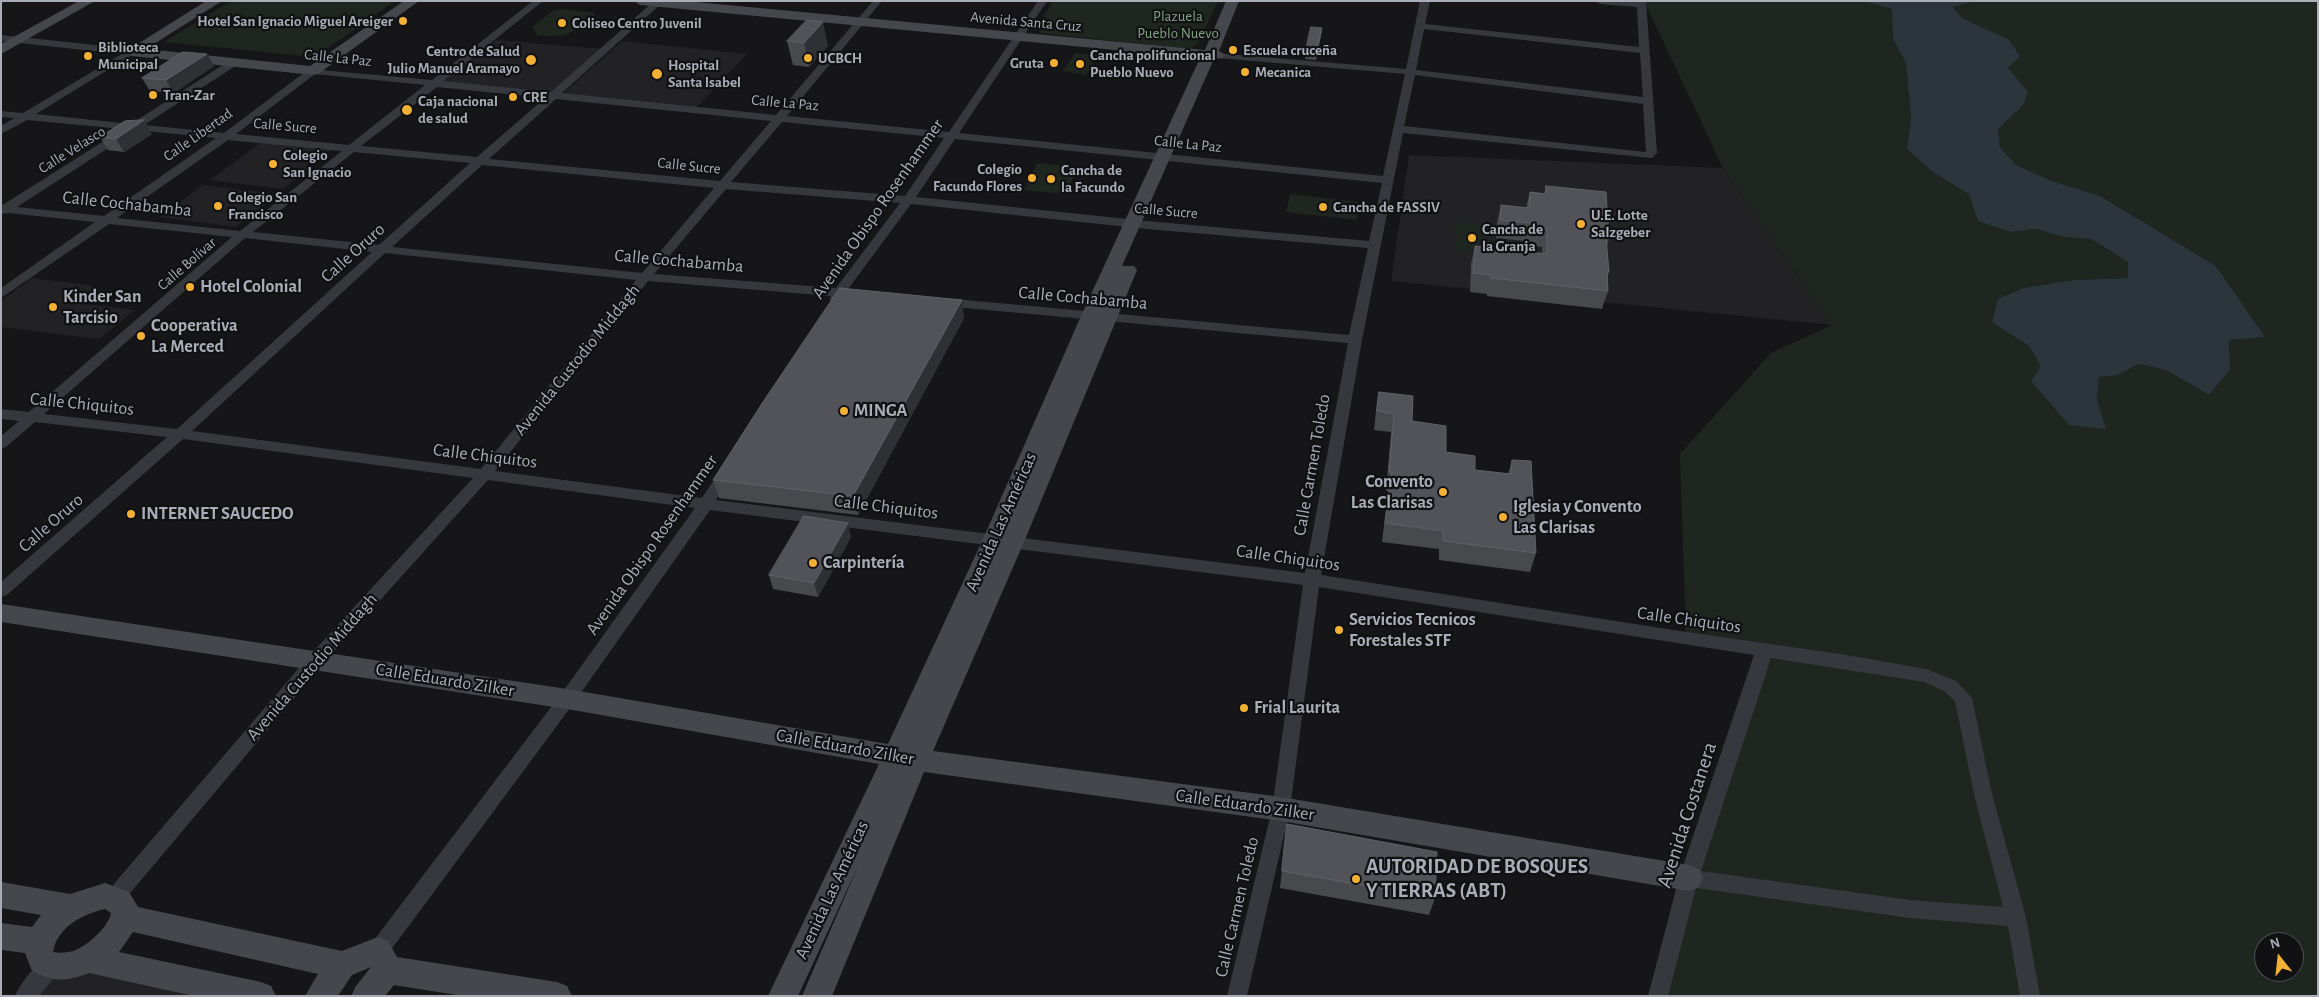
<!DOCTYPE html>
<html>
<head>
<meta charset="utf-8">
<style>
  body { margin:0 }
  #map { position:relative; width:2319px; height:997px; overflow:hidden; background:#161618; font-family:"Alegreya Sans",sans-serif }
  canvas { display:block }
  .frame { position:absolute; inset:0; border:2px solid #a8adb8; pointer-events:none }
  .north { position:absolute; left:2254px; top:932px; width:50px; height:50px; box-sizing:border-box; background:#111113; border:1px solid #4d4f55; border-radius:50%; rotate:344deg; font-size:14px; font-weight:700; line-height:20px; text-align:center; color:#a8adb8 }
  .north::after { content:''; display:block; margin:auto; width:18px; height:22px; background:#f2b134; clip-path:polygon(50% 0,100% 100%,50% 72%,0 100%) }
</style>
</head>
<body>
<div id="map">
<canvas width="2319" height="997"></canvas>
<div class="frame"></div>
<div class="north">N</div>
</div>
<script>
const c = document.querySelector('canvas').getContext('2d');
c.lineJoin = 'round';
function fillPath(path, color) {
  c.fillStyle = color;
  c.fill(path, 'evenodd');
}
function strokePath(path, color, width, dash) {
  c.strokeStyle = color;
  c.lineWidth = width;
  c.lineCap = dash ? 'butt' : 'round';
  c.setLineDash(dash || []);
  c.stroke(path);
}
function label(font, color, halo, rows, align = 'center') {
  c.font = font + ' "Alegreya Sans",sans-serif';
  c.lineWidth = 4.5;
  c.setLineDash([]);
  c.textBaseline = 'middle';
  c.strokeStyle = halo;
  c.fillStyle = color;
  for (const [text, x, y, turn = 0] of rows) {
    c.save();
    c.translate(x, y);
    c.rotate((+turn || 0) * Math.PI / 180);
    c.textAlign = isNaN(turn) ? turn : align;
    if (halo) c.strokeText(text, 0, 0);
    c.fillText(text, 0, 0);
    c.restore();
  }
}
const built = new Path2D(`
  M496,40L606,49L556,93L436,83Z
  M622,41L747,54L696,108L563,94Z
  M263,141L334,148L283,189L210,180Z
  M1409,155L1723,168L1832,325L1391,281Z
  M203,185L278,194L236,227L160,217Z
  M32,278L96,286L75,303L135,310L99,339L1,327V301Z
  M51,966L261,996H25Z`);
const green = new Path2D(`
  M231,1H395L315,57L164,42Z
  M1053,1H1218L1198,44L1190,49L1040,33L1037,26Z
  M1644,1H1863L1892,9L1893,39L1906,63L1911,118L1907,149L1934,173L1969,194L2011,232L2036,229L2064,237L2091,239L2128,262V278L2074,280L2023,288L1998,299L1992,322L2029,346L2042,366L2105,429L2097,399L2099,376L2117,375L2139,364L2166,370L2209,395L2230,370L2229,340L2264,337L2216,266L2100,196L2052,181L2016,165L2000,147L1998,129L2023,105L2008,67V39L1961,18L1953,7L1974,1H2318V996H1658L1765,650L1686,639L1680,454L1771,353L1832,325L1723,168ZM2264,942H2294V972H2264Z
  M562,9L595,13L594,18C570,35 565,38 535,35L537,33L532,27L553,11Z
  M1075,53L1097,56L1086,75L1063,71Z
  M1037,163L1078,167L1066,194L1024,190Z
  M1290,194L1359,202L1357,220L1286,212Z
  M1454,222L1489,225L1491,253L1455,251Z`);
const water = new Path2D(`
  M1863,1H1974L1953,7L1962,18L2008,39L2020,56L2008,68L2028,92L2023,105L1998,129L2000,147L2016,165L2052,181L2100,196L2216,266L2265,337L2229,340L2230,370L2209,395L2166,370L2139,364L2117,375L2099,377L2097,399L2106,429L2069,425L2031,381L2041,366L2029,346L1992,322L1998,299L2023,288L2074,280L2128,278V262L2091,239L2064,237L2036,229L2011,232L1978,221L1969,194L1934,173L1907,149L1911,118L1906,63L1893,39L1892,9Z`);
const street = new Path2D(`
  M533,1H543L443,81L551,92L654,1H664L562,93L776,115L873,1H882L787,116L949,132L1038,1H1047L959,133L1383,176L1405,74L1218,58L1215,57V53L1406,69L1420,1H1430L1425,24L1639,47L1637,7L1600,4L1596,1H1646L1657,153L1652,158L1403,133L1362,340L1321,575L1686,632L1847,655L1926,669L1956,681L1972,698L1992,794L2026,917L2040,996H2020L2008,926L1910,918L1696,888L1668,996H1648L1679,878L1754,655L1319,587L1290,809L1247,996H1227L1272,809L1303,585L710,510L573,704L385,958L378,961L371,958L368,951L371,944L561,694L695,508L488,480L322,665L121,904L114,907L107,904L104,898L107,892L310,655L473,478L183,439L7,595L1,597V582L167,437L35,422L6,447L1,449V436L19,421L1,419V409L29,412L232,237L109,224L1,298V288L95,222L8,213L1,214V206L123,129L27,120L1,134V126L14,118L1,117V111L23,113L122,54L1,41V35L132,49L137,52L36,114L131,124L229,61H237V65L144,125L224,133L309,69L432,80ZM1424,29L1640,53L1643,97L1416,70ZM315,74L425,85L349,145L236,134ZM1415,75L1643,104L1646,152L1404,126ZM437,87L545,98L477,157L361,146ZM556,99L771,121L720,181L489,159ZM782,122L944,138L905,196L731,182ZM136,130L216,138L104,216L17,207ZM955,139L1382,183L1369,241L1147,221L916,197ZM228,140L342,151L240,231L117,218ZM354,152L470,163L379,245L253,232ZM482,165L714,188L642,273L392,247ZM726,189L900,203L836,288L654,274ZM911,204L1147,229L1368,248L1349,335L943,298L937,302L943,306L1348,343L1305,573L716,500L733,473L731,469H721L702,498L495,471L648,281L831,296L829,299L835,303L839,302L843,297H862L864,294L862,291L848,289ZM245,238L372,252L177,429L44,414ZM385,253L636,280L481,469L192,431ZM1771,658L1924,682L1944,691L1955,701L1974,794L2003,907L1910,900L1701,871Z
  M51,956L58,959L61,966L58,973L39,996H15C21,982 37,962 51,956Z`);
const secondary = new Path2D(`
  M79,1H95L1,54V44Z
  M206,1H222L146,49L310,66L404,1H419L318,74L313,75L132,56L125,52Z
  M634,1H685L1205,50L1226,1H1239L1219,51L1225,55L1223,58L1214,59L1122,266H1134L1137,270L1024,542L933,751L1281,797L1689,865L1699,869L1703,878L1699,887L1689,891L1281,821L924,772L832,996H802L859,864L798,996H768L879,764L567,709L1,622V604L567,689L888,744L983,539L1081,316L1200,58L640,5Z
  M1,882L70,894L105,883L129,892L138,907L342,951L378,937L388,941L397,957L557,982L567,986L572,996H463L394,985L385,996H351L356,986L371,967L352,975L338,996H305L318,974L133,932L119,952L261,982L271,986L276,996H194L89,973C65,982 55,982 32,971L25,953L1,950V923L32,927L41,915L1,908ZM105,909L111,913C109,927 86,947 73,951C67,953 58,953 53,952C57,927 83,914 105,909Z`);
const wall = new Path2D(`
  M1322,28L1321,36L1316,60L1305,59L1306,50Z
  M787,41L828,46L809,67L793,65Z
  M207,54L214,66L174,93L150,91L142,78Z
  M152,134L124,152L108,150L100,137Z
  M1546,186L1609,238L1607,247L1609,272L1607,278L1608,291L1602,309L1487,296V294L1470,292L1471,264L1475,246L1542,253V247L1534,246V242L1496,238L1497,223L1501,205L1526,208L1530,192L1544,194Z
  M964,318L858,515L719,498L713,480Z
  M1379,392L1412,421L1446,452L1475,470L1508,474L1512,460L1536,553L1530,572L1439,560V549L1382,542L1388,491H1386L1391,432L1374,430L1376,411Z
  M851,537L818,597L773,589L769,575Z
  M1287,824L1435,898L1429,915L1280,888Z`);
const shadedWall = new Path2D(`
  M823,22L828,46L809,67L804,43Z
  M1322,28L1321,36L1316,60L1317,51Z
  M207,54L214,66L174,93L166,80Z
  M144,120L152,134L124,152L116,139Z
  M962,300L964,318L858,515L853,496Z
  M848,523L851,537L818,597L814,583Z`);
const building = new Path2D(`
  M807,20L823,22L804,43L787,41Z
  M1311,27L1322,28L1317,51L1306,50Z
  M183,52L207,54L166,80L142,78Z
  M144,120L116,139L100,137L125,121Z
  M1546,186L1606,192L1609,238H1606L1609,272H1607L1608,291L1491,278V275L1473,273L1475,246L1547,254V229L1538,228V224L1500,220L1501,205L1529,208L1530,192L1546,194Z
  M840,288L962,300L853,496L713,480L763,402Z
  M1379,392L1413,396L1412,421L1446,426V452L1475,456V470L1511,474L1512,460L1531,461L1536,553L1443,541V531L1385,523L1392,472H1389L1394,414L1377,411Z
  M804,516L848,523L814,583L769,575Z
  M1287,824L1437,852L1435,898L1282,871Z`);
const markers = [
  [403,21,5,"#f2b134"],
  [562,23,5,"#f2b134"],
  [1233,50,5,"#f2b134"],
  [88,56,5,"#f2b134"],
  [808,58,5,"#f2b134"],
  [531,60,6,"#f2b134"],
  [1054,63,5,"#f2b134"],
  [1080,64,5,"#f2b134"],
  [1245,72,5,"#f2b134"],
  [657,74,6,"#f2b134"],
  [153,95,5,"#f2b134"],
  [513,97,5,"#f2b134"],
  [407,110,6,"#f2b134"],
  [273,164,5,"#f2b134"],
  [1032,178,5,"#f2b134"],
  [1051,179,5,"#f2b134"],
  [218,206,5,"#f2b134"],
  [1323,207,5,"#f2b134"],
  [1581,224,5,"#f2b134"],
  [1472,238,5,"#f2b134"],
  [190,287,5,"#f2b134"],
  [53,307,5,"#f2b134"],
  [141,336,5,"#f2b134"],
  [844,411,5,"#f2b134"],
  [1443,492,5,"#f2b134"],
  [131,514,5,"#f2b134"],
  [1503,517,5,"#f2b134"],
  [813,563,5,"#f2b134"],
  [1339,630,5,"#f2b134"],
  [1244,708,5,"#f2b134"],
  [1356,879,5,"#f2b134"]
];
const farParknames = [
  ["Plazuela",1178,16],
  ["Pueblo Nuevo",1178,33]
];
const farPoinames = [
  ["Hotel San Ignacio Miguel Areiger",393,21,"right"],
  ["Coliseo Centro Juvenil",572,23],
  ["Biblioteca",98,47],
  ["Municipal",98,64],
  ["Escuela cruceña",1243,50],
  ["Centro de Salud",520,51,"right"],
  ["Julio Manuel Aramayo",520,68,"right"],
  ["Cancha polifuncional",1090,55],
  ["Pueblo Nuevo",1090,72],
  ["UCBCH",818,58],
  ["Gruta",1044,63,"right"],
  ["Hospital",668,65],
  ["Santa Isabel",668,82],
  ["Mecanica",1255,72],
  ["Tran-Zar",163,95],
  ["CRE",523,97],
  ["Caja nacional",418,101],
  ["de salud",418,118],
  ["Colegio",283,155],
  ["San Ignacio",283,172],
  ["Colegio",1022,169,"right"],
  ["Facundo Flores",1022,186,"right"],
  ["Cancha de",1061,170],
  ["la Facundo",1061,187],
  ["Colegio San",228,197],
  ["Francisco",228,214],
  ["Cancha de FASSIV",1333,207],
  ["U.E. Lotte",1591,215],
  ["Salzgeber",1591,232],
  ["Cancha de",1482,229],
  ["la Granja",1482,246]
];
const farStreetnames = [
  ["Avenida Santa Cruz",1026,22,5],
  ["Calle La Paz",338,58,6],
  ["Calle La Paz",785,103,5],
  ["Calle Sucre",285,126,5],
  ["Calle Libertad",198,135,-35],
  ["Calle La Paz",1188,144,6],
  ["Calle Velasco",72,150,-32],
  ["Calle Sucre",689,166,6],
  ["Calle Sucre",1166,211,5],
  ["Calle Bolívar",187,264,-41]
];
const streetNames = [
  ["Calle Cochabamba",127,204,6],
  ["Avenida Obispo Rosenhammer",878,209,-55],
  ["Calle Oruro",353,253,-42],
  ["Calle Cochabamba",679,261,5],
  ["Calle Cochabamba",1083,298,5],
  ["Avenida Custodio Middagh",577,360,-51],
  ["Calle Chiquitos",82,404,6],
  ["Calle Chiquitos",485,456,7],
  ["Calle Carmen Toledo",1312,465,-80],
  ["Calle Chiquitos",886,507,7],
  ["Avenida Las Américas",1001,522,-66],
  ["Calle Oruro",51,523,-41],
  ["Avenida Obispo Rosenhammer",652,545,-55],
  ["Calle Chiquitos",1288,558,8],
  ["Calle Chiquitos",1689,620,8],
  ["Avenida Custodio Middagh",312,667,-49],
  ["Calle Eduardo Zilker",445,680,9],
  ["Calle Eduardo Zilker",845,747,10],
  ["Calle Eduardo Zilker",1245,805,8],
  ["Avenida Las Américas",832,890,-65],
  ["Calle Carmen Toledo",1237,907,-77]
];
const poiNames = [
  ["Hotel Colonial",200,287],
  ["Kinder San",63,297],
  ["Tarcisio",63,318],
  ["Cooperativa",151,326],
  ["La Merced",151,347],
  ["MINGA",854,411],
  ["Convento",1433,482,"right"],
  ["Las Clarisas",1433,503,"right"],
  ["Iglesia y Convento",1513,507],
  ["Las Clarisas",1513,528],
  ["INTERNET SAUCEDO",141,514],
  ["Carpintería",823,563],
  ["Servicios Tecnicos",1349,620],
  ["Forestales STF",1349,641],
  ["Frial Laurita",1254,708]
];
const nearStreetnames = [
  ["Avenida Costanera",1687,815,-72]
];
const nearPoinames = [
  ["AUTORIDAD DE BOSQUES",1366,867],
  ["Y TIERRAS (ABT)",1366,891]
];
fillPath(built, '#222225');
fillPath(green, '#1e261f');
fillPath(water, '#2c353c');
fillPath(street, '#37383d');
fillPath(secondary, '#45474d');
fillPath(wall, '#47494d');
fillPath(shadedWall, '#2f3033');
fillPath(building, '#525359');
strokePath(building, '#5f6168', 1);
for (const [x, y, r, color] of markers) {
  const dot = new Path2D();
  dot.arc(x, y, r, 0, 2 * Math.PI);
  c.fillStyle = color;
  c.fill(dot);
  strokePath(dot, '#111113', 2);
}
label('15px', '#7fa381', '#111113', farParknames);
label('bold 15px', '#a8adb8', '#111113', farPoinames, 'left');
label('15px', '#a8adb8', '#111113', farStreetnames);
label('18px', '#a8adb8', '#111113', streetNames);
label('bold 18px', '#a8adb8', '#111113', poiNames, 'left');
label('21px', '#a8adb8', '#111113', nearStreetnames);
label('bold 21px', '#a8adb8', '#111113', nearPoinames, 'left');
</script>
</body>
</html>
